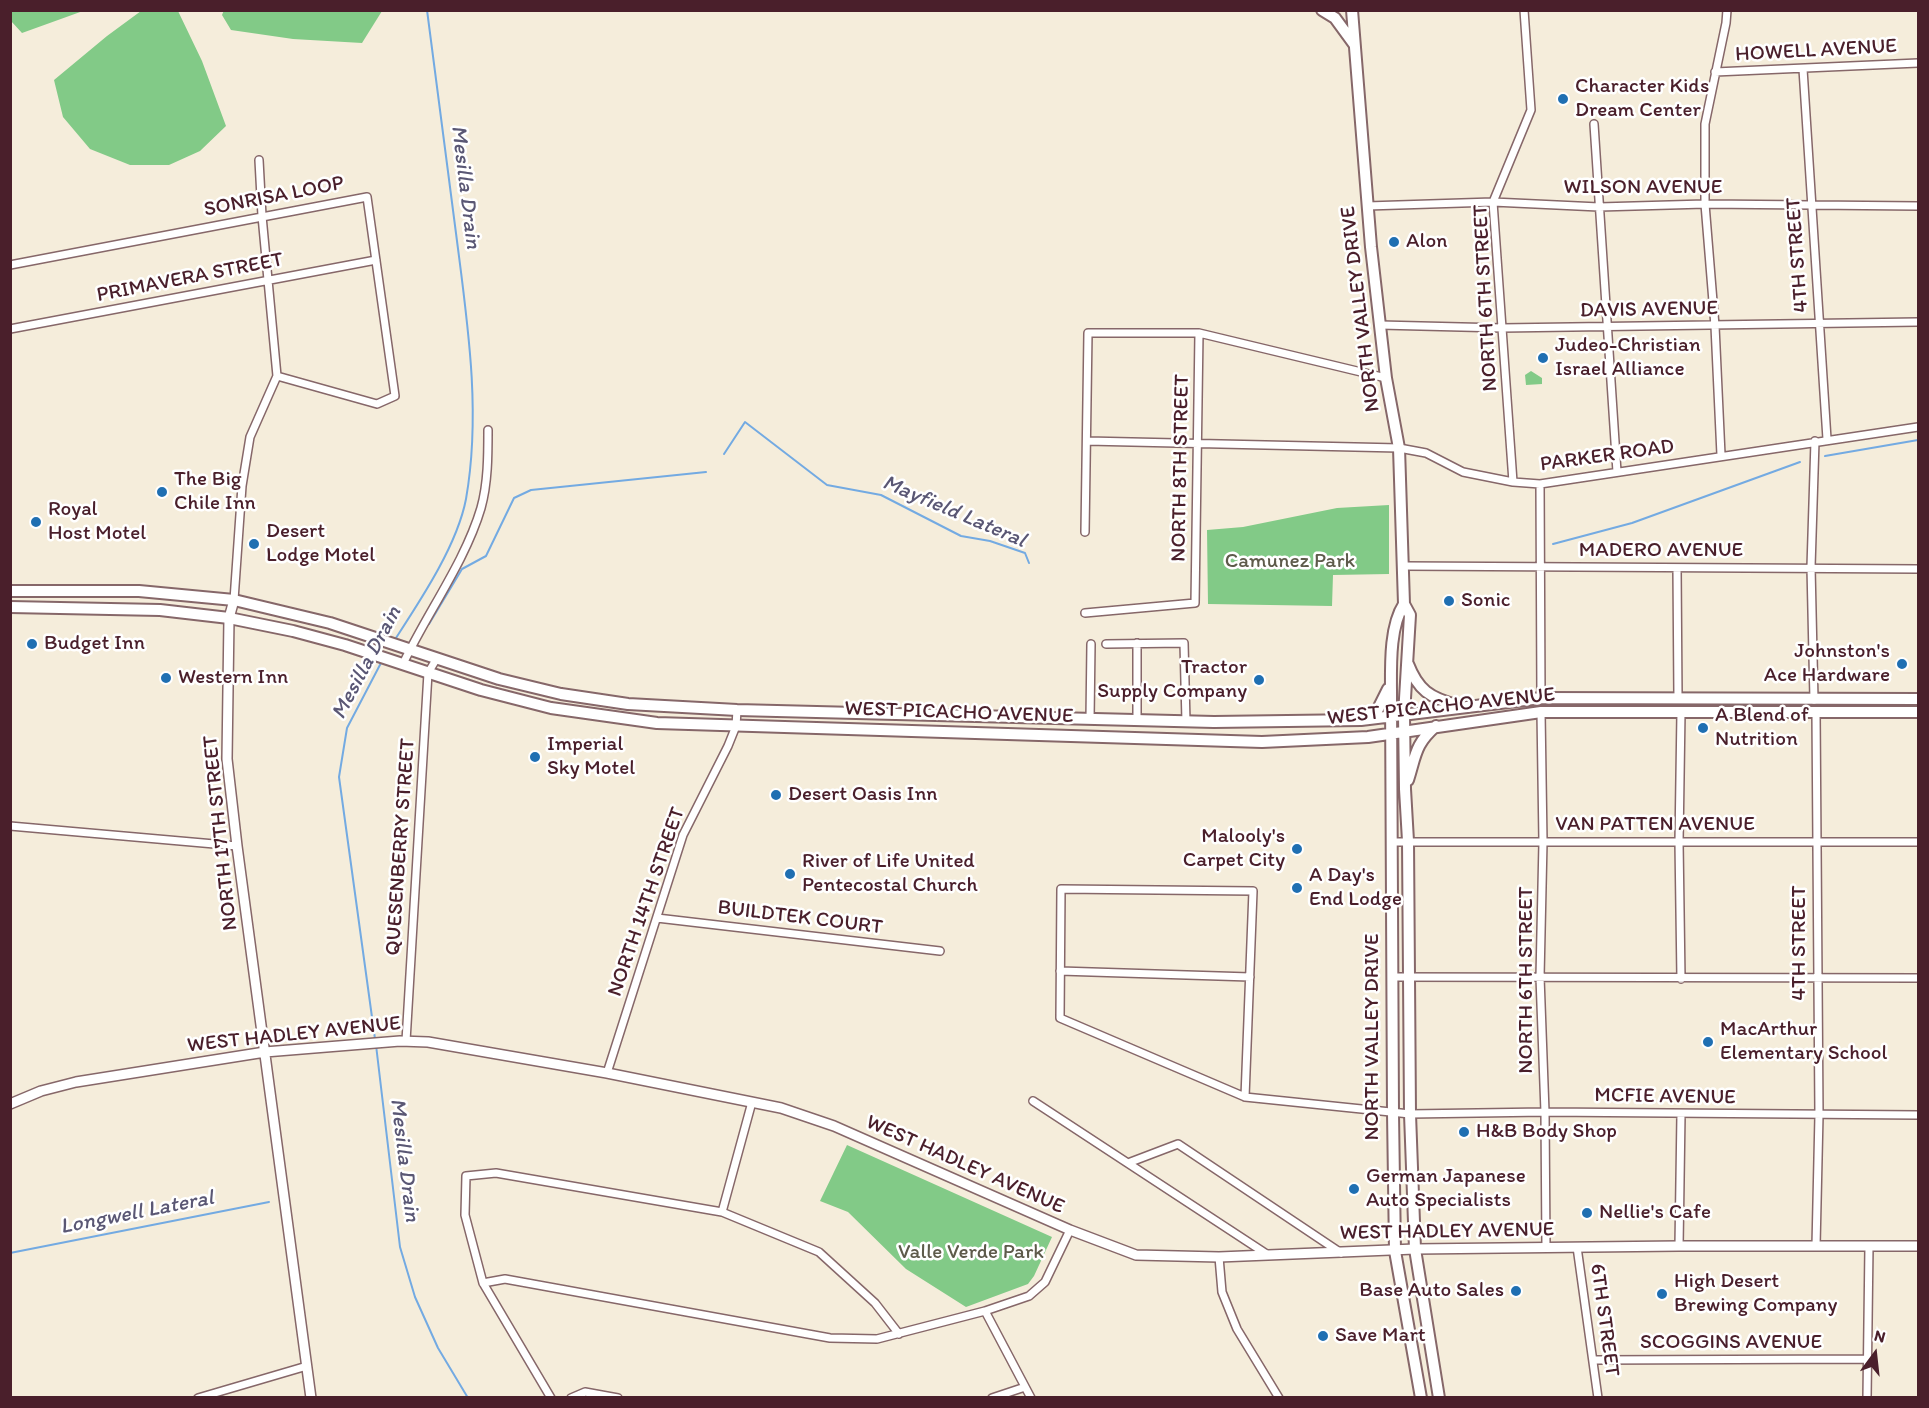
<!DOCTYPE html>
<html>
<head>
<meta charset="utf-8">
<style>
  body { margin:0 }
  #map { position:relative; width:1929px; height:1408px; overflow:hidden; background:#f5eddb; font-family:Itim,sans-serif }
  canvas { display:block }
  .frame { position:absolute; inset:0; border:12px solid #4a1f2b; pointer-events:none }
  .north { position:absolute; left:1845px; top:1324px; width:60px; height:60px; -webkit-text-stroke:4px #fff; paint-order:stroke; rotate:15deg; font-size:16px; font-weight:700; line-height:24px; text-align:center; color:#4a1f2b }
  .north::after { content:''; display:block; margin:auto; width:21px; height:27px; background:#4a1f2b; clip-path:polygon(50% 0,100% 100%,50% 72%,0 100%) }
</style>
</head>
<body>
<div id="map">
<canvas width="1929" height="1408"></canvas>
<div class="frame"></div>
<div class="north">N</div>
</div>
<script>
const c = document.querySelector('canvas').getContext('2d');
c.lineJoin = 'round';
function fillPath(path, color) {
  c.fillStyle = color;
  c.fill(path, 'evenodd');
}
function strokePath(path, color, width, dash) {
  c.strokeStyle = color;
  c.lineWidth = width;
  c.lineCap = dash ? 'butt' : 'round';
  c.setLineDash(dash || []);
  c.stroke(path);
}
function label(font, color, halo, rows, align = 'center') {
  c.font = font + ' Itim,sans-serif';
  c.lineWidth = 5;
  c.setLineDash([]);
  c.textBaseline = 'middle';
  c.strokeStyle = halo;
  c.fillStyle = color;
  for (const [text, x, y, turn = 0] of rows) {
    c.save();
    c.translate(x, y);
    c.rotate((+turn || 0) * Math.PI / 180);
    c.textAlign = isNaN(turn) ? turn : align;
    if (halo) c.strokeText(text, 0, 0);
    c.fillText(text, 0, 0);
    c.restore();
  }
}
const green = new Path2D(`
  M11,10H83V11L22,33L11,21Z
  M224,10H382V11L362,43L293,39L231,30L222,15Z
  M141,11H178L202,61L226,126L200,151L169,165H130L90,149L63,117L54,80L107,36Z
  M1531,371L1542,378V384L1526,385L1525,375Z
  M1389,505V574L1333,575L1332,606L1208,604L1207,530L1243,527L1337,508Z
  M847,1145L1052,1237L1034,1276L1028,1284L966,1307L906,1269L848,1212L820,1201Z`);
const stream = new Path2D(`
  M724,454L745,422L827,485L881,495L961,536L990,541L1025,553L1029,563
  M1825,456L1918,440
  M1553,544L1632,523L1800,462
  M429,624L462,569L486,556L514,498L531,490L706,472
  M394,641C420,601 457,546 466,499C481,414 468,326 457,241C447,164 437,87 427,10
  M375,1039L339,777L347,728L382,661
  M376,1045L400,1247L415,1297L438,1348L468,1398
  M10,1253L269,1202`);
const street = new Path2D(`
  M1803,69L1827,439
  M1715,72L1918,63
  M1594,124L1617,472
  M1367,206L1493,202L1599,207L1705,204L1918,206
  M10,265L367,197L395,396L377,404L277,376
  M1380,325L1502,328L1918,322
  M10,329L376,260
  M1087,441L1399,448L1426,453L1463,472L1513,482L1540,484L1918,427
  M1721,455L1715,326L1705,204V124L1726,23L1727,10
  M1513,482L1493,202L1531,110L1524,10
  M1540,484L1541,698
  M1085,532L1088,333H1199L1386,378
  M1404,566L1918,569
  M1677,568L1678,698
  M234,600L242,486L250,437L277,376L262,216L259,160
  M1085,613L1195,603L1199,333
  M1106,644L1184,643L1186,722
  M403,664C427,613 465,562 481,508C488,483 488,455 488,430
  M1814,700L1811,567L1815,441
  M1541,712L1543,842L1540,977L1545,1112L1546,1248
  M1090,719L1091,644
  M1137,720V643
  M10,826L237,846
  M1391,842H1918
  M657,918L940,951
  M1060,971L1250,977
  M1392,977L1918,978
  M1681,979L1679,842L1681,712
  M406,1041L428,673L437,658
  M607,1073L683,835L728,746L736,726L737,710
  M1245,1097L1253,891L1061,889L1060,1018L1245,1097L1410,1114L1545,1112L1918,1115
  M1033,1101L1268,1255
  M1128,1163L1178,1144L1341,1253
  M722,1212L752,1102
  M1679,1246L1681,1114
  M1816,1246L1819,1115L1816,712
  M1577,1247L1598,1398
  M1219,1257L1222,1292L1237,1329L1279,1398
  M483,1283L505,1279L830,1338L877,1339L985,1311L1031,1398
  M985,1311L1029,1296L1045,1282L1070,1230
  M1594,1360L1868,1359
  M198,1398L307,1366
  M551,1398L483,1283L465,1215L466,1176L496,1173L722,1212L819,1252L875,1303L899,1334
  M571,1398L585,1392L618,1398
  M992,1398L1025,1387
  M1867,1398L1869,1246`);
const secondary = new Path2D(`
  M234,600L229,618L227,759L237,846L311,1398
  M10,1104L41,1091L76,1082L265,1052L400,1041L428,1042L607,1073L781,1108L834,1126L1070,1230L1136,1255L1219,1257L1415,1249L1679,1246H1918`);
const primary = new Path2D(`
  M1322,10L1335,18L1354,44
  M1352,10L1371,247L1386,378L1399,448L1404,604L1410,615L1404,715L1405,789L1408,841L1410,1114L1415,1249L1439,1398
  M10,591H139L234,600L330,623L499,679L561,694L628,704L737,710L1214,722L1361,720L1541,698L1918,699
  M1404,604C1389,627 1391,668 1391,695L1393,1113L1395,1251L1421,1398
  M10,607L160,610L229,618L293,631L345,645L481,690L551,708L657,723L1262,742L1368,737L1541,712H1918
  M1408,664C1418,690 1430,698 1457,705
  M1365,718L1378,709L1388,689
  M1408,780C1416,755 1415,744 1436,726`);
const markers = [
  [1563,99,6,"#1f6fb2"],
  [1394,242,6,"#1f6fb2"],
  [1543,358,6,"#1f6fb2"],
  [162,492,6,"#1f6fb2"],
  [36,522,6,"#1f6fb2"],
  [254,544,6,"#1f6fb2"],
  [1449,601,6,"#1f6fb2"],
  [32,644,6,"#1f6fb2"],
  [1902,664,6,"#1f6fb2"],
  [166,678,6,"#1f6fb2"],
  [1259,680,6,"#1f6fb2"],
  [1703,728,6,"#1f6fb2"],
  [535,757,6,"#1f6fb2"],
  [776,795,6,"#1f6fb2"],
  [1297,849,6,"#1f6fb2"],
  [790,874,6,"#1f6fb2"],
  [1297,888,6,"#1f6fb2"],
  [1708,1042,6,"#1f6fb2"],
  [1464,1132,6,"#1f6fb2"],
  [1354,1189,6,"#1f6fb2"],
  [1587,1213,6,"#1f6fb2"],
  [1516,1291,6,"#1f6fb2"],
  [1662,1294,6,"#1f6fb2"],
  [1323,1336,6,"#1f6fb2"]
];
const streetNames = [
  ["HOWELL AVENUE",1816,51,-3],
  ["WILSON AVENUE",1643,188],
  ["SONRISA LOOP",274,197,-11],
  ["4TH STREET",1798,255,-94],
  ["PRIMAVERA STREET",190,278,-11],
  ["NORTH 6TH STREET",1486,298,-93],
  ["NORTH VALLEY DRIVE",1361,309,-97],
  ["DAVIS AVENUE",1649,310,-1],
  ["PARKER ROAD",1607,456,-8],
  ["NORTH 8TH STREET",1181,468,-89],
  ["MADERO AVENUE",1661,551],
  ["WEST PICACHO AVENUE",1441,707,-6],
  ["WEST PICACHO AVENUE",959,713,2],
  ["VAN PATTEN AVENUE",1655,825],
  ["NORTH 17TH STREET",221,833,-96],
  ["QUESENBERRY STREET",401,847,-86],
  ["NORTH 14TH STREET",647,902,-71],
  ["BUILDTEK COURT",800,918,7],
  ["4TH STREET",1800,943,-90],
  ["NORTH 6TH STREET",1527,980,-90],
  ["WEST HADLEY AVENUE",294,1035,-6],
  ["NORTH VALLEY DRIVE",1373,1037,-90],
  ["MCFIE AVENUE",1665,1097,1],
  ["WEST HADLEY AVENUE",965,1165,24],
  ["WEST HADLEY AVENUE",1447,1232,-1],
  ["6TH STREET",1604,1320,82],
  ["SCOGGINS AVENUE",1731,1343]
];
const poiNames = [
  ["Character Kids",1575,87],
  ["Dream Center",1575,111],
  ["Alon",1406,242],
  ["Judeo-Christian",1555,346],
  ["Israel Alliance",1555,370],
  ["The Big",174,480],
  ["Chile Inn",174,504],
  ["Royal",48,510],
  ["Host Motel",48,534],
  ["Desert",266,532],
  ["Lodge Motel",266,556],
  ["Sonic",1461,601],
  ["Budget Inn",44,644],
  ["Johnston's",1890,652,"right"],
  ["Ace Hardware",1890,676,"right"],
  ["Tractor",1247,668,"right"],
  ["Supply Company",1247,692,"right"],
  ["Western Inn",178,678],
  ["A Blend of",1715,716],
  ["Nutrition",1715,740],
  ["Imperial",547,745],
  ["Sky Motel",547,769],
  ["Desert Oasis Inn",788,795],
  ["Malooly's",1285,837,"right"],
  ["Carpet City",1285,861,"right"],
  ["River of Life United",802,862],
  ["Pentecostal Church",802,886],
  ["A Day's",1309,876],
  ["End Lodge",1309,900],
  ["MacArthur",1720,1030],
  ["Elementary School",1720,1054],
  ["H&B Body Shop",1476,1132],
  ["German Japanese",1366,1177],
  ["Auto Specialists",1366,1201],
  ["Nellie's Cafe",1599,1213],
  ["High Desert",1674,1282],
  ["Brewing Company",1674,1306],
  ["Base Auto Sales",1504,1291,"right"],
  ["Save Mart",1335,1336]
];
const parkNames = [
  ["Camunez Park",1290,562],
  ["Valle Verde Park",971,1253]
];
const waterNames = [
  ["Mesilla Drain",465,187,83],
  ["Mayfield Lateral",954,512,23],
  ["Mesilla Drain",367,663,-62],
  ["Mesilla Drain",404,1160,83],
  ["Longwell Lateral",137,1213,-11]
];
fillPath(green, '#82ca87');
strokePath(stream, '#73aae2', 2);
strokePath(street, '#866769', 10);
strokePath(secondary, '#866769', 12);
strokePath(primary, '#866769', 14);
strokePath(street, '#fff', 7);
strokePath(secondary, '#fff', 9);
strokePath(primary, '#fff', 10);
for (const [x, y, r, color] of markers) {
  const dot = new Path2D();
  dot.arc(x, y, r, 0, 2 * Math.PI);
  c.fillStyle = color;
  c.fill(dot);
  strokePath(dot, '#fff', 2);
}
label('21px', '#4a1f2b', '#fff', streetNames);
label('21px', '#4a1f2b', '#fff', poiNames, 'left');
label('21px', '#5e5b4b', '#fff', parkNames);
label('italic 22px', '#5a5774', '#fff', waterNames);
</script>
</body>
</html>
